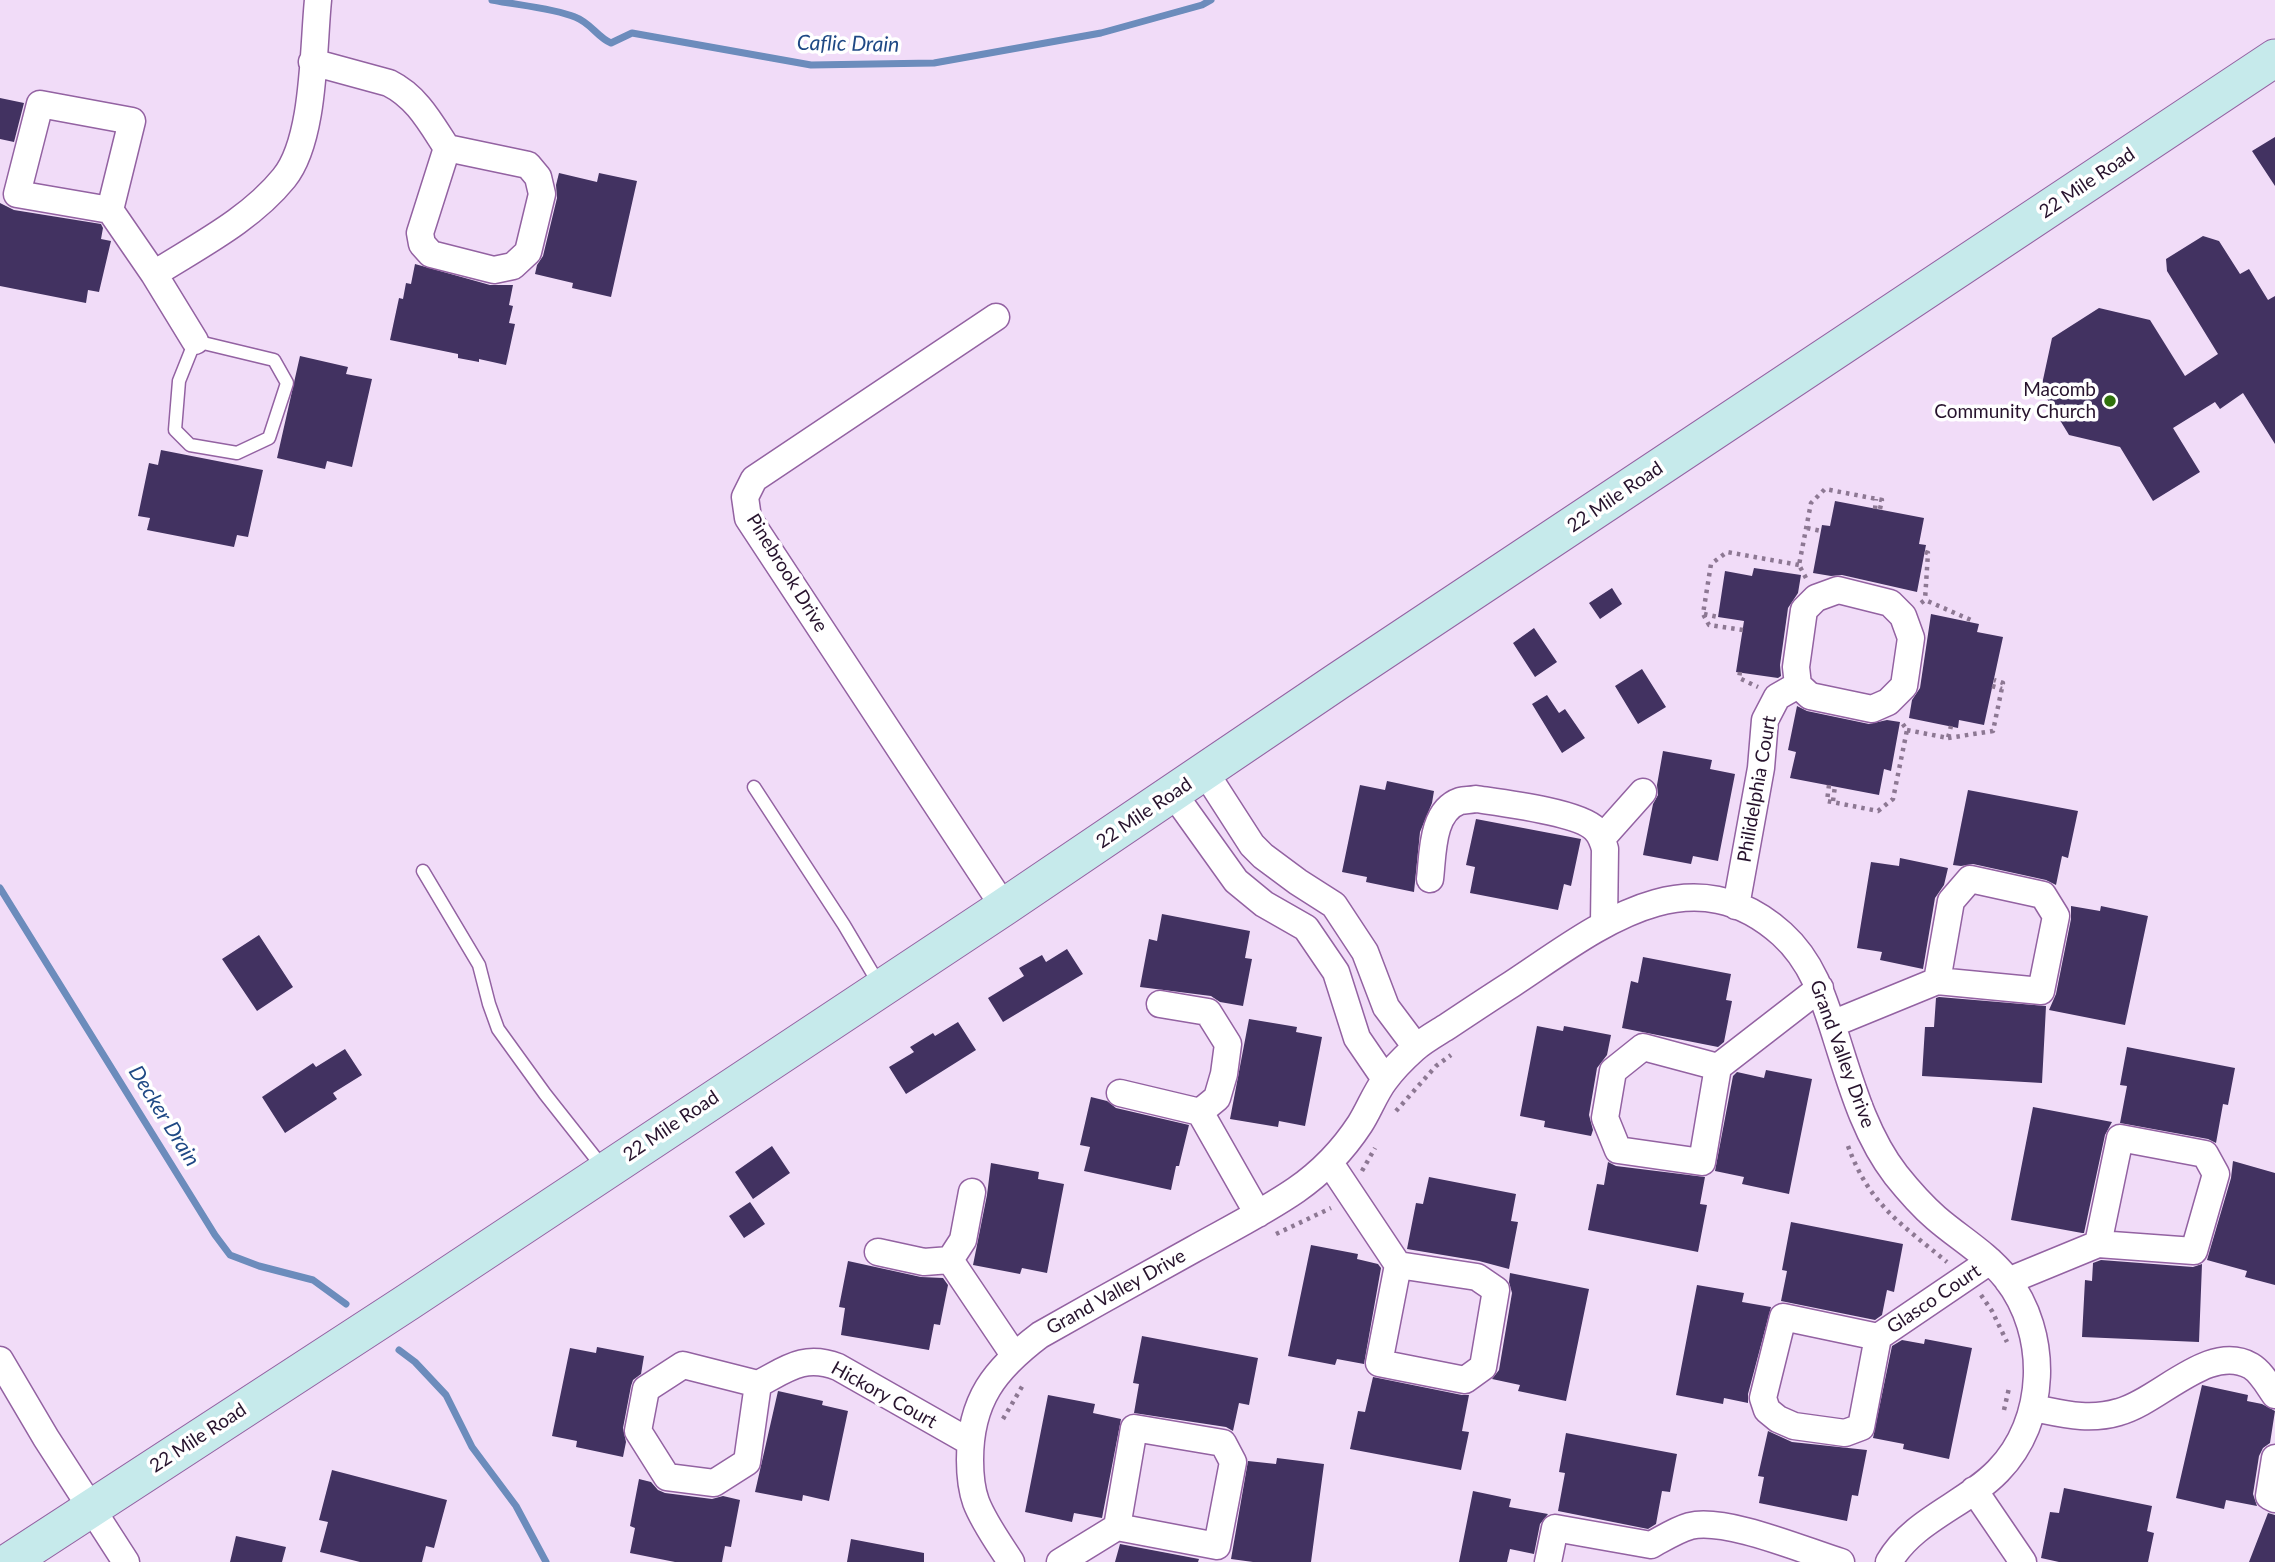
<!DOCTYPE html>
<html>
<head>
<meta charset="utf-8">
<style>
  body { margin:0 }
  canvas { display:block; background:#f1dcf8 }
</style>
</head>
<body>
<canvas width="2275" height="1562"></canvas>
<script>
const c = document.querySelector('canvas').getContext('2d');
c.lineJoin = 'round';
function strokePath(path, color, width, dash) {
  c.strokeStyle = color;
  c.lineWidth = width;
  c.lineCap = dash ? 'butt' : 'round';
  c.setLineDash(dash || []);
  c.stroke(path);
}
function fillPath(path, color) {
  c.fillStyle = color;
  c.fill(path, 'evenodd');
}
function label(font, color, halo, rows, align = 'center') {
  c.font = font + ' Lato,sans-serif';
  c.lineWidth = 7;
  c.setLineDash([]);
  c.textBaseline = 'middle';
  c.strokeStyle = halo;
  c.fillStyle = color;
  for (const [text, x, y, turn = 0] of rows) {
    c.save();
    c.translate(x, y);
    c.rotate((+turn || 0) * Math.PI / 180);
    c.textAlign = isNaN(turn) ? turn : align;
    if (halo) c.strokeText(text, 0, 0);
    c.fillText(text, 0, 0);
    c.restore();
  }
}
const stream = new Path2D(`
  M492,0C517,5 553,8 575,17C591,23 597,37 611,43L632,33L811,65L934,63L1101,33L1202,5L1211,0
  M0,888L215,1235L230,1255L259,1266L313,1280L346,1304
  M399,1350L415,1362L446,1395L472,1447L516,1506L546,1562`);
const building = new Path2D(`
  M0,98L24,103L14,142L0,139Z
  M2275,137V186L2252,151Z
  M559,173L597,182L599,173L637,181L611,297L572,288L573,283L535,274L537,265L543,256L557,198L556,185Z
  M0,203L14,210L101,224L103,228L101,239L111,241L99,292L88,290L86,303L0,286Z
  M2203,236L2219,241L2240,274L2249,269L2268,300L2275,296V444L2243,393L2220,409L2215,402L2173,428L2200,472L2153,501L2120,447L2069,435L2041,389L2052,338L2099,308L2150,320L2185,376L2218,354L2167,271L2166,259Z
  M415,264L490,285H513L509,305L513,306L509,323L515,324L506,365L479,359V362L458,358V354L390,340L399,298L403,299L406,283L411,284Z
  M300,356L348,367L346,374L372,379L352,467L327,461L325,469L277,458Z
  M161,450L263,470L248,537L237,535L234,547L147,530L150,518L138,516L149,463L158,465Z
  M1835,501L1924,518L1919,544L1926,545L1917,592L1842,575L1831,576L1813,573L1822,525L1830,526Z
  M1754,568L1801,575L1798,593L1788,608L1780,665L1781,676L1778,678L1736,672L1744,621L1718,617L1725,571L1752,576Z
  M1612,588L1622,604L1600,619L1589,603Z
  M1931,614L1979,624L1977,632L2003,637L1984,725L1959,720L1958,728L1909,718L1912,700L1920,688Z
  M1534,628L1557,662L1535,677L1513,643Z
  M1642,669L1666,707L1638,724L1615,686Z
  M1547,695L1559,713L1565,709L1585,738L1562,753L1532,704Z
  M1797,706L1807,711L1869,724L1887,720L1900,722L1891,771L1884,769L1879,795L1790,778L1796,752L1788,750Z
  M1663,751L1712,760L1710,769L1735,774L1718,861L1693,856L1691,864L1643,855L1653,804L1658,795L1657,785Z
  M1387,781L1434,791L1432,803L1420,832L1414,892L1366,882L1367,877L1342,872L1360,785L1385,790Z
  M1968,790L2078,811L2068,858L2062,856L2056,885L2046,880L1973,864L1961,866L1953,865Z
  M1476,819L1581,839L1571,886L1564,884L1558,910L1470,893L1475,867L1466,865Z
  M1900,858L1948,868L1944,885L1935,898L1923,969L1880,960L1882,952L1857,948L1871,862L1899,866Z
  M2071,906L2100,911L2101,906L2148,916L2125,1025L2049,1010L2056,994L2071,919Z
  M1162,914L1250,931L1245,958L1252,959L1243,1006L1220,1002L1211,996L1140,987L1149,939L1157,941Z
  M259,935L293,987L257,1011L222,959Z
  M1067,949L1083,974L1003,1022L988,998L1024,976L1019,968L1042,955L1046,962Z
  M1643,957L1731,974L1726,1000L1732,1001L1724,1042L1718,1047L1622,1028L1631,981L1638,983Z
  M1939,997L2046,1006L2042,1083L1922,1076L1925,1027H1934L1936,998Z
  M1249,1019L1297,1027L1296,1032L1322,1037L1305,1126L1279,1121L1278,1127L1230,1119Z
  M958,1022L976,1050L906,1094L889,1067L914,1052L910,1047L933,1033L935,1036Z
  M1537,1026L1563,1031L1564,1026L1611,1035L1607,1055L1597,1068L1589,1115L1593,1130L1591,1136L1544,1127L1545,1121L1520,1116Z
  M2127,1047L2235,1068L2228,1105L2223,1104L2216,1143L2208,1139L2120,1123L2127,1086L2120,1085Z
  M345,1049L362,1075L333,1093L337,1099L285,1133L262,1097L313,1063L316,1067Z
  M1766,1070L1812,1079L1789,1194L1742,1184L1744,1177L1715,1171L1733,1076L1737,1072L1764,1078Z
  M1091,1097L1107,1101L1116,1108L1189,1125L1179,1166H1176L1171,1190L1084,1171L1090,1147L1080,1145Z
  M2033,1107L2112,1122L2105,1135L2084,1233H2082L2011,1220Z
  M772,1146L790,1173L753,1199L735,1172Z
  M2233,1161L2275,1173V1285L2245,1277L2247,1271L2207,1260L2231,1178Z
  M1608,1162L1616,1166L1705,1177L1700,1204L1707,1205L1698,1252L1588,1230L1597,1184L1604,1185Z
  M991,1163L1039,1172L1038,1179L1064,1184L1047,1273L1022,1268L1020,1274L973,1265L987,1195Z
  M1429,1177L1516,1194L1511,1221L1518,1222L1509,1269L1479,1261L1407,1249L1416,1203L1423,1204Z
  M750,1202L765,1224L744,1238L729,1216Z
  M1791,1222L1903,1244L1894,1292L1887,1290L1882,1315L1875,1320L1781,1301L1787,1271L1782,1270Z
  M1311,1245L1358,1254L1357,1259L1378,1264L1381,1268L1364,1364L1337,1359L1335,1365L1288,1356Z
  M2101,1260L2193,1267L2202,1264L2199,1342L2082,1337L2085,1280L2092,1281L2093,1263Z
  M848,1261L921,1277L943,1278L948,1285L940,1325L934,1324L929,1350L841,1335L845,1308L839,1307Z
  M1510,1273L1589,1289L1566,1401L1518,1391L1520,1385L1492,1379L1499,1370L1512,1293L1509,1282Z
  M1697,1285L1744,1293L1742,1302L1771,1307L1748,1394V1403L1724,1398L1723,1404L1676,1395Z
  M1142,1336L1258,1358L1249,1405L1239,1403L1233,1431L1226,1427L1134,1413L1139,1384L1133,1383Z
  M1925,1339L1972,1348L1949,1459L1903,1449L1904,1444L1873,1438L1892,1346L1902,1340L1924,1344Z
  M597,1347L644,1356L641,1374L633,1380L631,1386L623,1428L626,1442L623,1457L576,1447L577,1441L552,1436L570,1348L596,1353Z
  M1373,1377L1462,1395H1469L1462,1431L1469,1432L1461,1470L1350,1449L1358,1411L1365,1412Z
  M2202,1385L2248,1395L2247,1401L2262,1404L2275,1411L2270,1443L2263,1448L2259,1456L2253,1494L2257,1506L2226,1500L2224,1509L2176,1498Z
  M778,1391L823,1401L822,1405L848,1411L829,1501L803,1495L802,1501L755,1492Z
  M1048,1395L1095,1404L1093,1413L1121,1419L1102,1518L1074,1513L1072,1522L1025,1512Z
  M1768,1431L1792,1442L1867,1450L1858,1496L1852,1495L1847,1521L1759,1503L1764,1477L1758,1476Z
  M1566,1433L1677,1454L1670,1492L1662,1491L1656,1524L1648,1529L1558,1511L1565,1473L1559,1472Z
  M1277,1458L1324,1464L1311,1562H1253L1231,1559L1248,1461L1276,1464Z
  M332,1470L447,1500L434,1548L426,1546L422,1562H360L320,1552L328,1522L319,1520Z
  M639,1479L651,1482L658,1490L665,1493L712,1499L723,1496L740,1500L731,1547L725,1546L722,1562H675L630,1553L635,1528L630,1526Z
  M2064,1488L2152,1506L2147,1531L2154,1533L2148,1562H2059L2041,1558L2050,1512L2059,1513Z
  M1473,1491L1511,1499L1509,1507L1548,1514L1540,1524L1534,1554L1510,1549L1507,1562H1459Z
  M2268,1513L2275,1515V1562H2249Z
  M236,1536L286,1547L282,1562H230Z
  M851,1539L924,1553V1562H847Z
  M1120,1544L1199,1559L1198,1562H1115Z`);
const path = new Path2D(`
  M1875,509L1876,499
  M1807,528L1821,531
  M1925,552L1928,553L1925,600
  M1806,578L1799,565L1811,503L1825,489L1882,500L1880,509
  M1921,603L1925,600L1971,620V622
  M1704,614L1718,617
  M1743,630L1709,625L1703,614L1711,564L1727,552L1799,565
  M1740,672L1739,678L1758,687
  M1992,686L2002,689
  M1907,730L1948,738L1951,726
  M1948,738L1993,731L2003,683L1994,680
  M1829,785L1827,801L1878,811L1893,799L1907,730L1900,720
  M1833,801L1835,786
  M1396,1111L1436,1066L1451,1055
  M1848,1146C1869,1204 1901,1224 1947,1262
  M1362,1171L1375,1148
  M1276,1234L1331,1208
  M1981,1295L1992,1311L2007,1342
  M2004,1410L2009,1388
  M1003,1419L1023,1385`);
const lane = new Path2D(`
  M195,341L274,360L287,383L269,438L237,453L190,445L175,430L179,381Z
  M754,787L844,925L879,984
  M423,871L479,965L489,1004L498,1029L545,1094L605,1170`);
const street = new Path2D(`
  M312,62L389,83C417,97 430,122 447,148L528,165L538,177L542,194L528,252L513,266L494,270L431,254L422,244L420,233L447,148
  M110,210L132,121L40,104L17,194L110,210L154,274L195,341
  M154,274C198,246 250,220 284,178C315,140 313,49 318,0
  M996,317L754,479L745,497L748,518L1004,907
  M1205,772L1252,845L1263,856L1298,882L1334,905L1365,952L1386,1007L1416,1047
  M1173,793L1236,881L1264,904L1306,928L1336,972L1357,1038L1385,1079
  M1602,838L1643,792
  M1430,879C1433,855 1431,811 1460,801C1465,800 1471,800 1476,799C1503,803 1578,812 1595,829C1601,835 1603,841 1605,849L1604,923
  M1736,906L1761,768L1765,720L1777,697L1798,685L1810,696L1872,709L1888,702L1904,686L1911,638L1903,616L1890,603L1838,590L1816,598L1804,610L1796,667L1798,685
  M1160,1004L1208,1012L1228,1044L1224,1074L1217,1098L1200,1112
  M1832,1024L1937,981L2041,991L2056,916L2043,895L1970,879L1951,901L1937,981
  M1718,1067L1643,1047L1613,1071L1605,1118L1618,1150L1702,1162L1718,1067L1820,988
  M1120,1093L1200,1112L1258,1214
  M1330,1163L1398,1265L1379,1363L1465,1380L1483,1367L1496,1290L1477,1277L1398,1265
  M972,1192L963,1240L950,1260L1014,1355
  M878,1252L924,1262L950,1260
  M2008,1281L2098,1244L2194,1251L2216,1174L2205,1154L2120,1138L2098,1244
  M1878,1337L1783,1317L1763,1398L1767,1410L1778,1419L1794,1426L1845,1433L1861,1427L1878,1337L1990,1261
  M0,1360L46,1438L126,1562
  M758,1384L683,1365L646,1389L638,1431L667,1477L714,1483L747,1462L758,1384C787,1369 804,1354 838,1367L970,1442
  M2034,1408C2064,1414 2089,1421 2119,1412C2160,1401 2209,1342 2251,1366C2261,1372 2268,1385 2275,1395
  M2275,1458L2269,1496L2275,1499
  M1974,1490L2023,1562
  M1011,1562C999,1543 984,1523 976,1502C971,1488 970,1474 970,1460C970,1400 995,1369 1040,1335C1091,1306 1143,1277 1194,1249C1228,1230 1264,1212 1296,1190C1322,1172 1343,1150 1360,1124C1369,1110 1375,1093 1385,1080C1393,1069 1404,1058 1414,1049C1424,1040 1437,1033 1448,1026C1469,1012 1490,998 1512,984C1594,930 1688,850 1782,934C1813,962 1824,999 1836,1037C1851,1084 1865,1135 1896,1175C1908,1190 1921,1205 1936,1218C1959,1238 1987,1254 2006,1278C2050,1334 2047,1421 1998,1471C1965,1505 1913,1520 1889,1562
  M1060,1562L1117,1527L1217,1546L1233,1462L1223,1443L1134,1428L1117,1527
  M1548,1562L1555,1528L1651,1545C1664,1538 1676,1530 1690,1526C1725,1517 1805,1551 1841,1562`);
const secondary = new Path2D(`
  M9,1562L408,1302L1004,907L1338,681L2275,58`);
const markers = [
  [2110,401,7,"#2f710c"]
];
const streetNames = [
  ["22 Mile Road",2087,183,-34],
  ["22 Mile Road",1615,497,-34],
  ["Pinebrook Drive",787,573,58],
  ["Philidelphia Court",1757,789,-80],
  ["22 Mile Road",1144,813,-34],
  ["Grand Valley Drive",1842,1054,70],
  ["22 Mile Road",671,1126,-34],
  ["Grand Valley Drive",1116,1292,-29],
  ["Glasco Court",1934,1299,-34],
  ["Hickory Court",884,1395,29],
  ["22 Mile Road",198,1438,-33]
];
const poiNames = [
  ["Macomb",2096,390],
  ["Community Church",2096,412]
];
const waterNames = [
  ["Caflic Drain",848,44,1],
  ["Decker Drain",164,1116,58]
];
strokePath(stream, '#6c8cbc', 7);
fillPath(building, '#423261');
strokePath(lane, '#9362a2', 15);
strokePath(street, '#9362a2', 29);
strokePath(secondary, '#9362a2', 39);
strokePath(path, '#8d7893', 4.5, [3.5, 5]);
strokePath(lane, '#fff', 12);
strokePath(street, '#fff', 26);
strokePath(secondary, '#c6eaeb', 37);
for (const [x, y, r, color] of markers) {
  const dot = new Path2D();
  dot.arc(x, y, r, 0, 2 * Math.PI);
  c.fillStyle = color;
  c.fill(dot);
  strokePath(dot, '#fff', 2.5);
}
label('19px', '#27132d', '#fff', streetNames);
label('19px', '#27132d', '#fff', poiNames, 'right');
label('italic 21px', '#1f4985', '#fff', waterNames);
</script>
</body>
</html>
